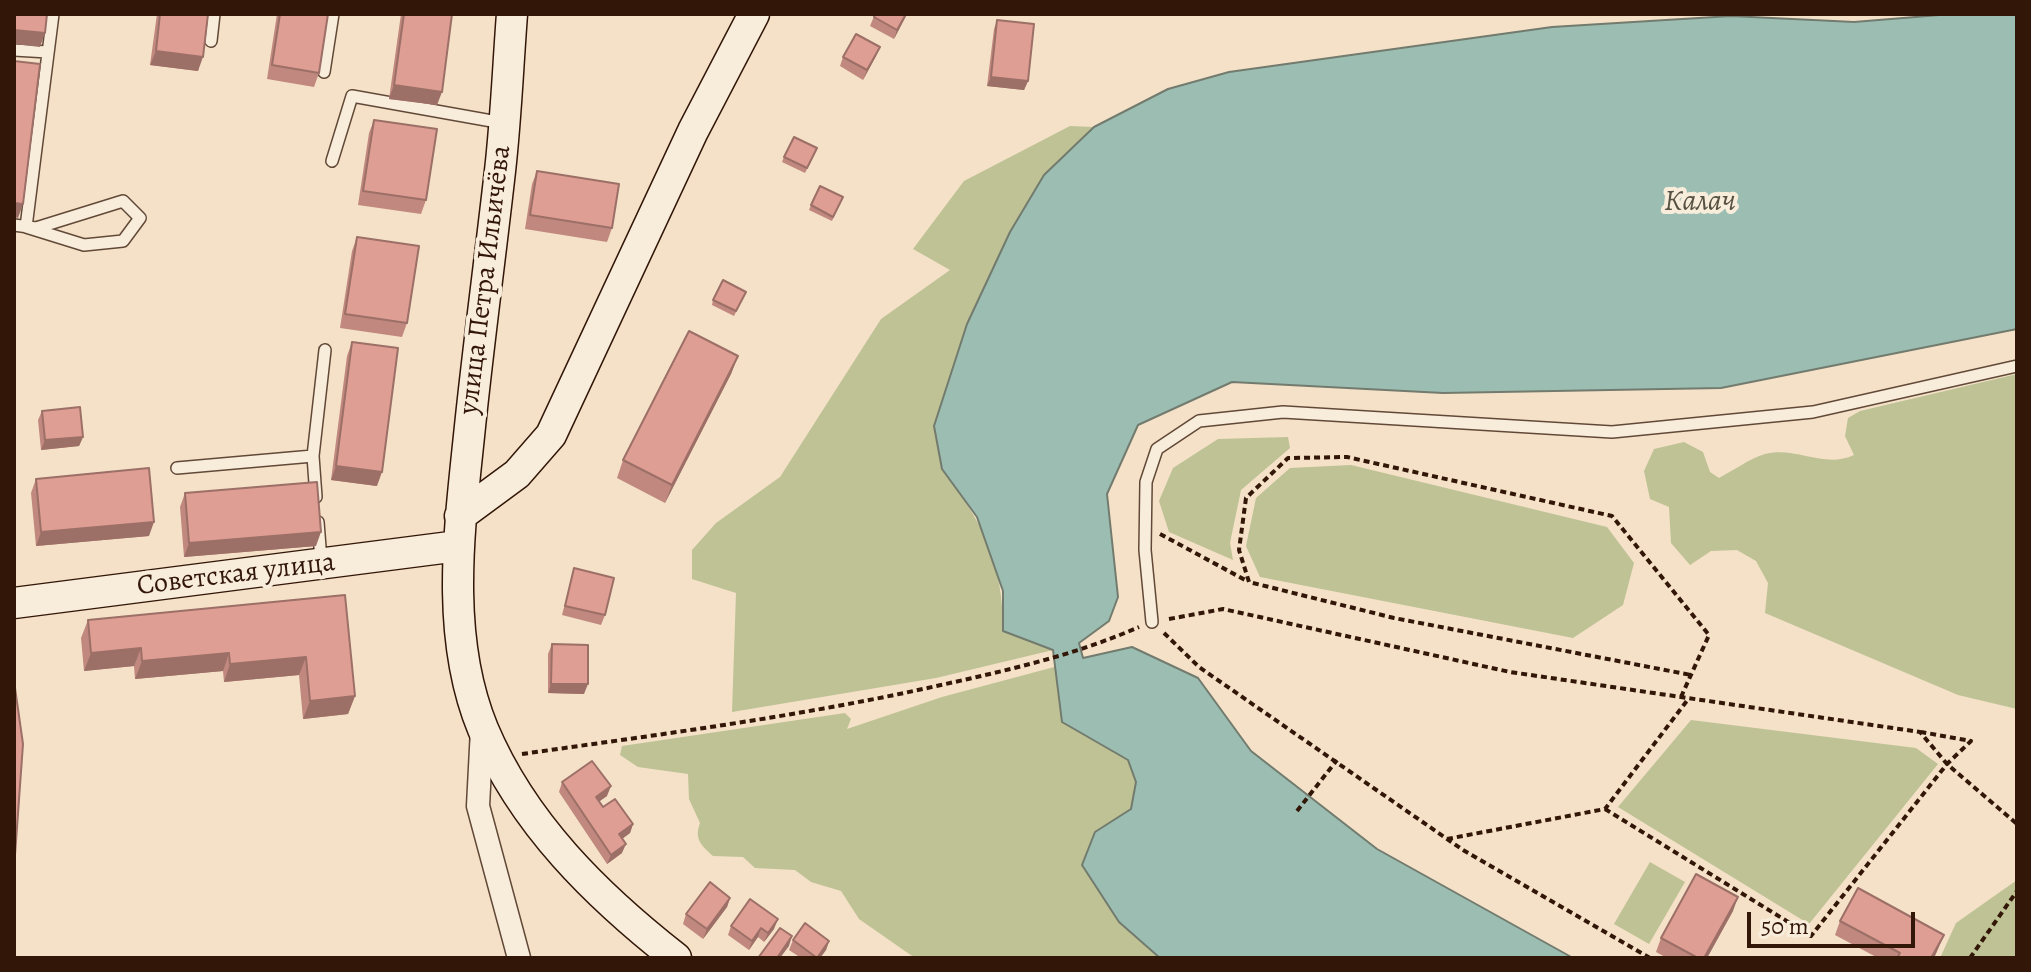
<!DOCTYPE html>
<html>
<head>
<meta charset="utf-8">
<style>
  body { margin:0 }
  #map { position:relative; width:2031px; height:972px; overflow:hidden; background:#f4e1c8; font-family:Alegreya,serif }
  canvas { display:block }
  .frame { position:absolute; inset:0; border:16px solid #321607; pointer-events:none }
  .scale { position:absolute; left:1747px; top:912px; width:168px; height:36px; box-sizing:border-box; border:4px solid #321607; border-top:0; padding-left:10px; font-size:24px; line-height:28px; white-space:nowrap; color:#321607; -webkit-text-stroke:6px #f8ecdb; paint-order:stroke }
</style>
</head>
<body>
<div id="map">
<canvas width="2031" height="972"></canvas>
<div class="frame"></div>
<div class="scale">50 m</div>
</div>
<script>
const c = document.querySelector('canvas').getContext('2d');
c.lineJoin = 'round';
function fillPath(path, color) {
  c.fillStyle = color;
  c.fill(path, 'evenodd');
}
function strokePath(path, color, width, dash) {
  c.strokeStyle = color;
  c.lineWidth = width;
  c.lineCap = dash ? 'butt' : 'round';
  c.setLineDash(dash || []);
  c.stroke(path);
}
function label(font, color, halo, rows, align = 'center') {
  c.font = font + ' Alegreya,serif';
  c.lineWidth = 8;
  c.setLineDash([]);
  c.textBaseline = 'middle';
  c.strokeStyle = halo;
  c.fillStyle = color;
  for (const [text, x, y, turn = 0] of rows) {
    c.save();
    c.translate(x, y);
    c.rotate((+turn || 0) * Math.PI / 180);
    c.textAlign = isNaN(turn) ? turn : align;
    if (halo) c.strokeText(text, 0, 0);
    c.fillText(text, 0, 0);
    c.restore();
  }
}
const green = new Path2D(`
  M1070,126L1094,127L1044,175L942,469C983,523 1003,561 1003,631L1053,650L936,678L732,712L736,593L692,579V550L716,523L780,477L881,319L950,270L913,249L964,181Z
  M2017,374V709L1958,695L1765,613L1768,583L1756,561L1737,550L1711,551L1690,565L1671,543L1669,507L1650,499L1644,471L1654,449L1684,442L1703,452L1710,472L1719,478C1733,471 1750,458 1765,454C1796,446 1824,469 1854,455L1845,436L1848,418L1860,411Z
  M1288,437L1290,448L1241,490L1230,543L1233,560L1169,532L1159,501L1173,468L1218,439Z
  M1351,465L1607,527L1634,563L1623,605L1573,638L1260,577L1246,546L1256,498L1290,468Z
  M1058,666L1062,722L1128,760L1136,782L1131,809L1095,832L1119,922L1160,958H915L859,919L841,891L811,882L795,870L755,868L743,857L713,856C701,845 694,839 700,823L689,799L688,774L638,767L620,755L622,746L845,713L851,719L847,729L942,697Z
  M1691,720L1916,748L1938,764L1809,924L1618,807Z
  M1650,862L1685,882L1649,944L1614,924Z
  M2017,880V958H1940L1956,923Z`);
const water = new Path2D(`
  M1952,14H2017V329L1721,388L1443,393L1232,382L1138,425L1107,494L1118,597L1109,621L1079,643L1083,658L1132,647L1198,678L1251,751L1377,849L1573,958H1160L1119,922L1082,865L1095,832L1131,809L1136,782L1128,760L1062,722L1053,650L1003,631V591L977,517L942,469L934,426L967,324L1010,232L1044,175L1094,127L1168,89L1229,72L1552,27L1731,16L1854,22Z`);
const path = new Path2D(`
  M1160,534L1247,581
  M1169,619L1223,609L1510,672L1920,732L1947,764L2017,824
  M1164,633L1199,667L1463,850L1650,958
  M1681,697L1709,635L1612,516L1347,457L1288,458L1246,498L1239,550L1249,582L1394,618L1691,675
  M522,754C663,734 803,716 941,685C1009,670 1075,655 1139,627
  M1605,809L1811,936L1947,764L1971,741L1921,732
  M1297,811L1337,760
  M1447,839L1605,809L1689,698
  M1970,958L2017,891`);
const lane = new Path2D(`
  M211,41L214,14
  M14,50L48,52
  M324,72L333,14
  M332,161L352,96L503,123
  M14,225L36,228L123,201L140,218L123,241L84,245L26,227
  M26,227L53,14
  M177,468L313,456
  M316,497L313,456L325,350
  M318,522L321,560
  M1152,622L1145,550L1146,482L1157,449L1199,421L1283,412L1612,432L1813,412L2017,366`);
const street = new Path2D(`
  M482,729L478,806L519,958`);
const secondary = new Path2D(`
  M512,14C508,66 506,119 500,171C490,260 478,347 469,436C459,532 445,637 483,729C523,824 597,896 676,958
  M460,516L517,474L551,435L693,131L754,14
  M14,603L458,546`);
const wall = new Path2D(`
  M157,14H208L198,71L150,65Z
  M277,14H328L319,73L314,87L267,79Z
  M401,14H452L437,105L389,99Z
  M875,14H907L894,39L870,26Z
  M997,20L1028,81L1024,90L987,86L994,29Z
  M876,56L863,80L840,66L843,57Z
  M374,120L426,200L421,214L358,205L369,133Z
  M815,153L805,173L782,162L784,157Z
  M537,171L612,228L607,242L525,229L532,184Z
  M843,197L832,221L809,210L811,205Z
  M357,237L407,323L402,337L340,328L352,251Z
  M744,296L734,316L712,305L713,300Z
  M352,342L377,486L331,480L347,356Z
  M738,356L731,374L665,503L617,478L623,460Z
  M42,411L83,437L79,446L41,450L38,420Z
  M36,479L149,536L36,546L31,493Z
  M185,493L316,546L184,557L180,507Z
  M574,568L605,615L601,625L562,615Z
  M345,595L355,696L348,714L303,719L299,675L224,682L223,671L135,679L134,666L84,671L81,638L88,620Z
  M552,644L584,694L548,693V654Z
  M562,782L607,796L599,801L603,807L633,824L630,833L622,839V853L607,864L559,792Z
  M730,898L727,907L703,939L683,924L686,914Z
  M1733,911L1707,958H1667L1656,952L1661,938Z
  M1840,921L1944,935L1934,958H1878L1835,935Z
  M731,926L774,929L764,942L758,937L749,950L728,935Z
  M793,940L829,941L826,950L820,958H797L798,956L789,950Z`);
const shadedWall = new Path2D(`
  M906,14H907L894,39L897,30Z
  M14,30L45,33L40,47L14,44Z
  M880,47L876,56L863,80L867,70Z
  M156,51L203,57L198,71L150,65Z
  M991,77L1028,81L1024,90L987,86Z
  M394,85L442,92L437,105L389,99Z
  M14,203L23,204L18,218L14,217Z
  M738,356L731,374L665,503L672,485Z
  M83,437L79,446L41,450L45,440Z
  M336,466L382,472L377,486L331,480Z
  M154,522L149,536L36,546L41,532Z
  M321,532L316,546L184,557L189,543Z
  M141,648L134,666L84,671L91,653Z
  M229,653L223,671L135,679L142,661Z
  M306,657L299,675L224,682L230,664Z
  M551,684H588L584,694L548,693Z
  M355,696L348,714L303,719L310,701Z
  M611,786L607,796L593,806L596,797Z
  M633,824L630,833L615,844L619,834Z
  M626,844L622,853L607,864L611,855Z
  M1738,897L1733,911L1707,958H1704Z
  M730,898L727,907L703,939L707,929Z
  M778,919L774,929L764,942L768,933Z
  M761,928L758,937L749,950L752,941Z
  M1944,935L1934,958H1931Z
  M792,936L789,946L780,958H777Z
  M829,941L826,950L820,958H817Z`);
const building = new Path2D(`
  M14,14H47L45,33L14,30Z
  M160,14H208L203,57L156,51Z
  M280,14H328L319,73L272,65Z
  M404,14H452L442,92L394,85Z
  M875,14H906L897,30L874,17Z
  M997,20L1034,24L1028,81L991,77Z
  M856,34L880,47L867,70L843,57Z
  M14,61L40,64L23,204L14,203Z
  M374,120L437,129L426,200L363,191Z
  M794,137L817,148L807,168L784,157Z
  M537,171L619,184L612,228L530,215Z
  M820,186L843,197L833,217L811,205Z
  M357,237L419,246L407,323L345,314Z
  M723,280L746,292L736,311L713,300Z
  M689,331L738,356L672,485L623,460Z
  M352,342L398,348L382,472L336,466Z
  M80,407L83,437L45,440L42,411Z
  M149,468L154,522L41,532L36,479Z
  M317,482L321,532L189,543L185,493Z
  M574,568L614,578L605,615L565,606Z
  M345,595L355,696L310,701L306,657L230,664L229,653L142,661L141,648L91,653L88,620Z
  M552,644L588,645V684H551Z
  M14,681L23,744L14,869Z
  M592,761L611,786L596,797L603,807L615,799L633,824L619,834L626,844L611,855L562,782Z
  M1696,874L1738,897L1704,958H1698L1661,938Z
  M710,882L730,898L707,929L686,914Z
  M1858,888L1944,935L1931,958H1897L1900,953L1840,921Z
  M750,899L778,919L768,933L761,928L752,941L731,926Z
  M805,923L829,941L817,958L793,940Z
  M780,928L792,936L777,958H758Z`);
const streetNames = [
  ["улица Петра Ильичёва",486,280,-83],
  ["Советская улица",236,575,-7]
];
const waterNames = [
  ["Калач",1700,203]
];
fillPath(green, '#bec294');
fillPath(water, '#9cbeb2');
strokePath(water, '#727b6e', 2);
strokePath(lane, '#624937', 14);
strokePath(street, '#624937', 25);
strokePath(secondary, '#321607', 33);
strokePath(path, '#321607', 4, [6, 4]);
strokePath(lane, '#f8ecdb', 11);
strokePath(street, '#f8ecdb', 22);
strokePath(secondary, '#f8ecdb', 30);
fillPath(wall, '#c0887e');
fillPath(shadedWall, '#9c6f67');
fillPath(building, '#df9e93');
strokePath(building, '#9c6f67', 2);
label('28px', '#321607', '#f8ecdb', streetNames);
label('italic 30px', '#575143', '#f8ecdb', waterNames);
</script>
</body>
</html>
